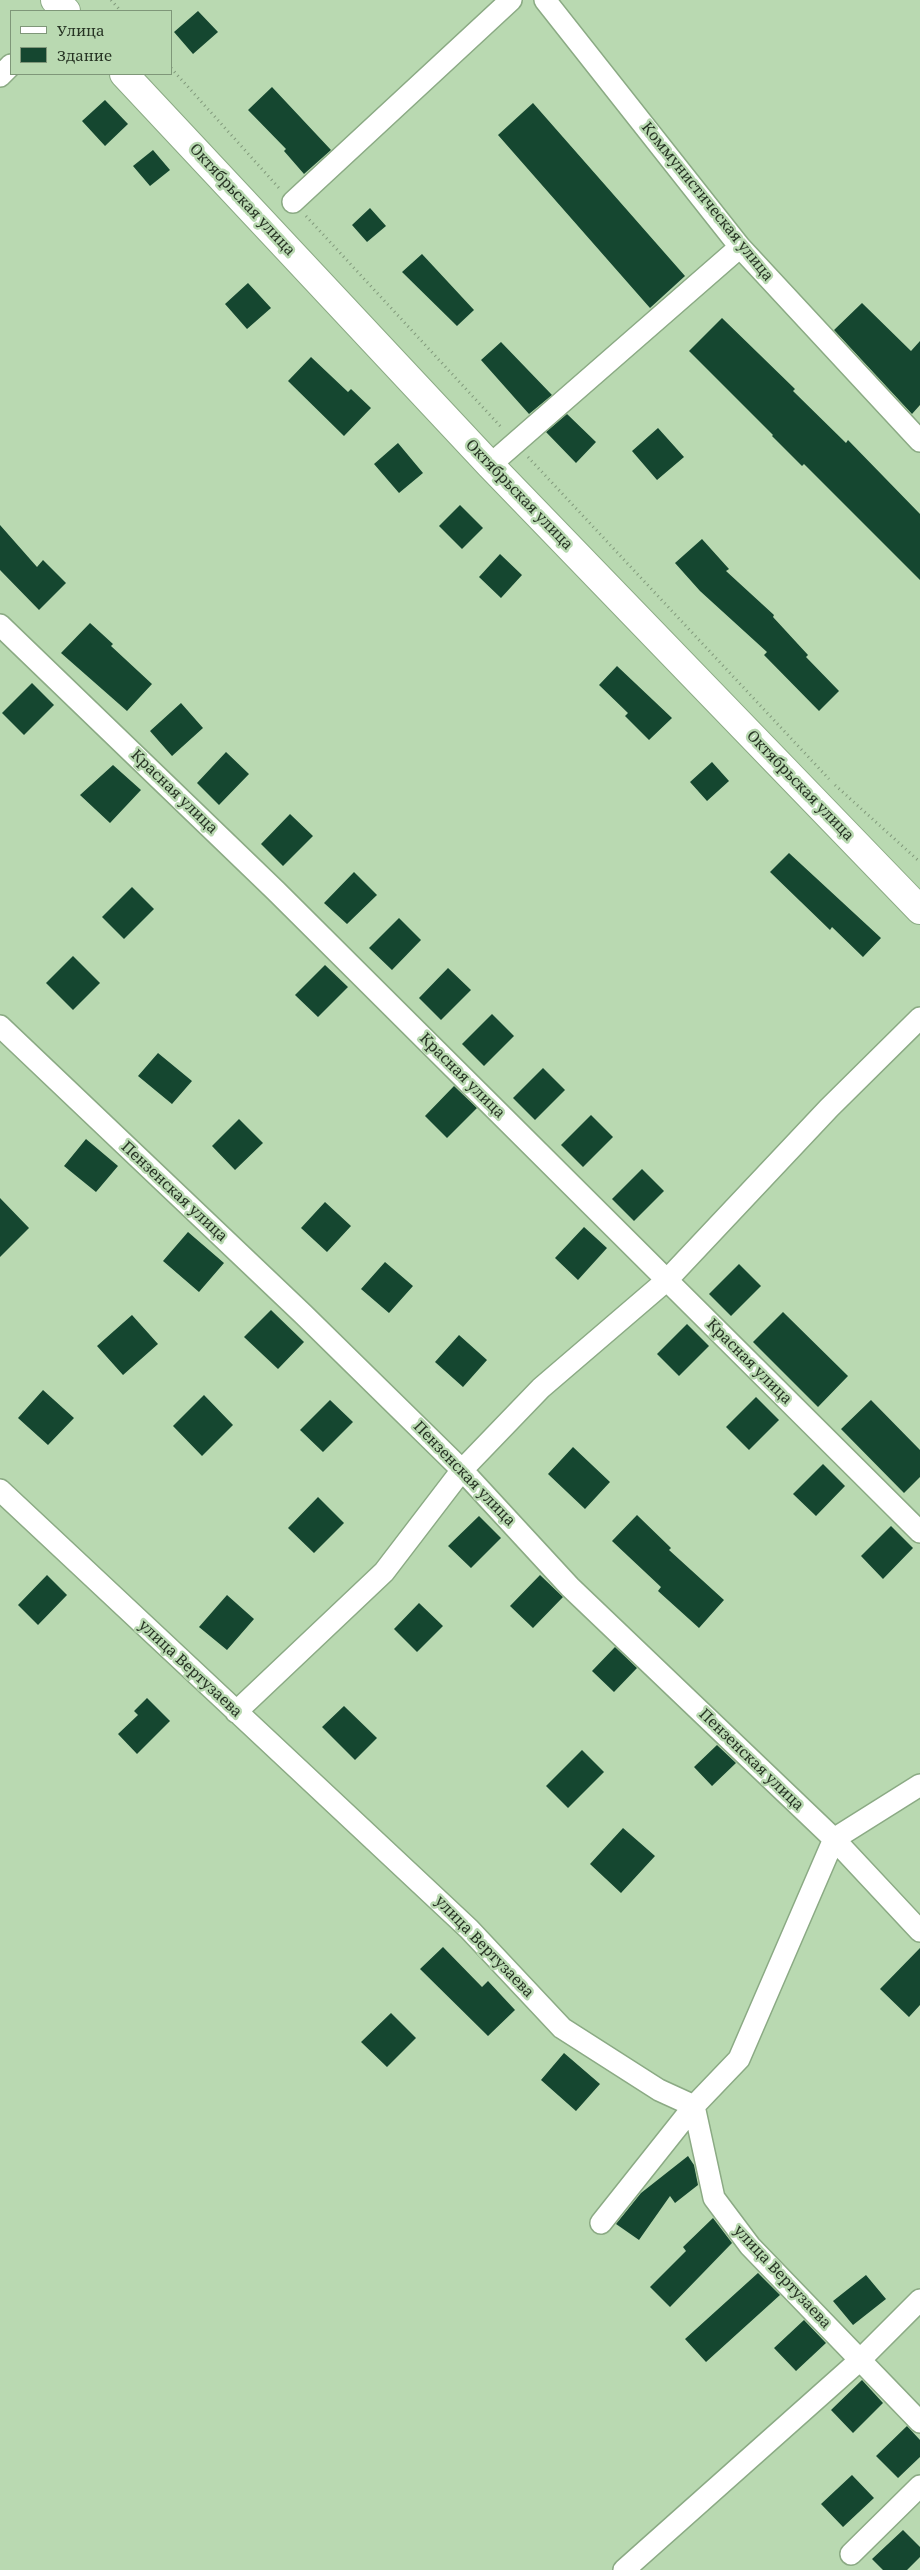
<!DOCTYPE html>
<html>
<head>
<meta charset="utf-8">
<style>
  body { margin:0 }
  #map { position:relative; width:920px; height:2570px; overflow:hidden; background:#b9d9b1; font-family:"Noto Serif",serif }
  canvas { display:block }
  .legend { position:absolute; left:10px; top:10px; width:162px; height:65px; box-sizing:border-box; background:#b9d9b1; border:1px solid #7f9779; margin:0; padding:6px 9px; list-style:none; font-size:15px; color:#273424 }
  .legend li { display:flex; align-items:center; gap:10px; height:25px }
  .legend b { width:25px; border:1px solid #7f9779 }
</style>
</head>
<body>
<div id="map">
<canvas width="920" height="2570"></canvas>
<ul class="legend">
<li><b style="height:6px;background:#fff"></b>Улица</li>
<li><b style="height:14px;background:#154730"></b>Здание</li>
</ul>
</div>
<script>
const c = document.querySelector('canvas').getContext('2d');
c.lineJoin = 'round';
function fillPath(path, color) {
  c.fillStyle = color;
  c.fill(path, 'evenodd');
}
function strokePath(path, color, width, dash) {
  c.strokeStyle = color;
  c.lineWidth = width;
  c.lineCap = dash ? 'butt' : 'round';
  c.setLineDash(dash || []);
  c.stroke(path);
}
function label(font, color, halo, rows, align = 'center') {
  c.font = font + ' "Noto Serif",serif';
  c.lineWidth = 5;
  c.setLineDash([]);
  c.textBaseline = 'middle';
  c.strokeStyle = halo;
  c.fillStyle = color;
  for (const [text, x, y, turn = 0] of rows) {
    c.save();
    c.translate(x, y);
    c.rotate((+turn || 0) * Math.PI / 180);
    c.textAlign = isNaN(turn) ? turn : align;
    if (halo) c.strokeText(text, 0, 0);
    c.fillText(text, 0, 0);
    c.restore();
  }
}
const building = new Path2D(`
  M198,11L218,32L193,54L174,32Z
  M272,87L331,150L304,174L284,151L286,149L248,110Z
  M105,100L128,124L105,146L82,121Z
  M533,103L685,276L650,308L498,135Z
  M153,150L170,170L150,186L133,166Z
  M370,208L386,226L367,242L352,225Z
  M422,254L474,310L457,326L402,272Z
  M248,283L271,308L247,329L225,304Z
  M862,303L911,351L920,341V405L912,414L834,330Z
  M722,318L795,389L793,391L846,443L848,440L920,514V580L804,464L802,466L772,436L773,435L689,351Z
  M501,342L552,395L529,414L481,360Z
  M311,357L348,392L351,389L371,408L344,436L288,381Z
  M567,414L596,442L576,463L546,432Z
  M658,428L684,457L657,480L632,451Z
  M398,443L423,473L399,493L374,464Z
  M460,505L483,528L462,549L439,526Z
  M0,525L37,567L43,560L66,583L39,610L0,570Z
  M702,539L729,569L726,571L774,615L773,617L808,655L806,657L839,691L819,711L764,655L767,652L700,591L675,563Z
  M500,554L522,575L501,598L479,577Z
  M90,623L113,644L111,646L152,684L127,711L61,653Z
  M617,666L672,718L649,740L625,716L628,713L599,685Z
  M32,683L54,705L24,735L2,713Z
  M181,703L203,728L172,756L150,731Z
  M226,752L249,774L219,805L197,783Z
  M712,762L729,781L707,801L690,782Z
  M113,765L141,790L110,823L80,795Z
  M290,814L313,836L283,866L261,844Z
  M789,853L881,938L863,957L832,927L830,930L770,872Z
  M354,872L377,895L347,924L324,903Z
  M132,887L154,909L124,939L102,917Z
  M399,918L421,940L392,970L369,948Z
  M73,956L100,983L73,1010L46,983Z
  M325,965L348,987L318,1017L295,995Z
  M448,968L471,990L441,1020L419,998Z
  M492,1014L514,1036L484,1066L462,1044Z
  M158,1053L192,1081L172,1104L138,1076Z
  M543,1068L565,1090L535,1120L513,1098Z
  M454,1086L477,1108L447,1138L425,1116Z
  M591,1115L613,1137L583,1167L561,1145Z
  M239,1119L263,1143L235,1170L212,1146Z
  M86,1139L118,1166L96,1192L64,1166Z
  M642,1169L664,1191L634,1221L612,1199Z
  M0,1198L29,1228L0,1257Z
  M325,1202L351,1226L327,1252L301,1228Z
  M584,1227L607,1248L578,1280L555,1258Z
  M188,1232L224,1263L199,1292L163,1261Z
  M385,1262L413,1286L389,1313L361,1289Z
  M739,1264L761,1286L731,1316L709,1294Z
  M271,1310L304,1342L278,1369L244,1337Z
  M783,1312L848,1376L818,1407L753,1342Z
  M132,1315L158,1344L123,1375L97,1346Z
  M687,1324L709,1346L679,1376L657,1354Z
  M459,1335L487,1360L463,1387L435,1362Z
  M43,1390L74,1418L48,1445L18,1418Z
  M204,1395L233,1425L202,1456L173,1426Z
  M756,1397L779,1420L749,1450L726,1427Z
  M330,1400L353,1422L323,1452L300,1430Z
  M871,1400L920,1450V1477L904,1493L841,1429Z
  M573,1447L610,1482L585,1509L548,1474Z
  M823,1464L845,1486L816,1516L793,1494Z
  M318,1497L344,1523L314,1553L288,1528Z
  M637,1515L671,1548L669,1550L724,1600L699,1628L658,1591L661,1587L612,1541Z
  M479,1516L501,1538L471,1568L448,1546Z
  M891,1526L913,1548L883,1579L861,1556Z
  M47,1575L67,1595L38,1625L18,1605Z
  M540,1575L563,1597L533,1628L510,1606Z
  M227,1595L254,1619L227,1650L199,1627Z
  M419,1603L443,1626L417,1652L394,1629Z
  M615,1647L637,1668L614,1692L592,1671Z
  M147,1698L170,1721L137,1754L118,1734L138,1715L134,1711Z
  M344,1706L377,1738L355,1760L322,1727Z
  M717,1745L736,1763L712,1786L694,1767Z
  M582,1750L604,1772L568,1808L546,1786Z
  M623,1828L655,1856L621,1893L590,1864Z
  M443,1947L482,1987L488,1981L515,2010L488,2036L420,1969Z
  M920,1948V2005L909,2017L880,1989Z
  M391,2013L416,2038L387,2067L361,2042Z
  M564,2053L600,2084L576,2111L541,2080Z
  M688,2156L694,2165L698,2185L675,2203L670,2196L639,2240L616,2224L641,2193Z
  M713,2218L732,2243L670,2307L650,2287L686,2251L683,2247Z
  M758,2273L780,2295L706,2362L685,2339Z
  M866,2275L886,2299L853,2325L833,2301Z
  M804,2320L826,2343L796,2371L774,2348Z
  M862,2380L883,2403L853,2433L831,2410Z
  M907,2426L920,2440V2457L898,2478L876,2456Z
  M852,2475L874,2498L843,2527L821,2504Z
  M903,2530L920,2547V2557L907,2570H883L872,2559Z`);
const path = new Path2D(`
  M111,0L121,11
  M171,68L279,188
  M306,216L502,428
  M528,457L829,779
  M835,785L920,862`);
const street = new Path2D(`
  M545,0L740,247L920,441
  M0,76L11,65
  M293,202L511,0
  M490,465L740,247
  M0,625L276,891L920,1532
  M0,1026L303,1314L462,1470L570,1587L834,1839L920,1931
  M0,1490L469,1929L562,2028L659,2090L694,2106L714,2198L750,2246L920,2422
  M236,1712L384,1572L462,1470L541,1388L667,1280L829,1108L920,1018
  M601,2223L694,2106L739,2059L834,1839L920,1785
  M851,2554L920,2486
  M624,2570L860,2360L920,2300`);
const secondary = new Path2D(`
  M55,0L66,11
  M124,74L490,465L920,910`);
const streetNames = [
  ["Октябрьская улица",242,200,47],
  ["Коммунистическая улица",707,202,51],
  ["Октябрьская улица",519,495,46],
  ["Октябрьская улица",800,786,46],
  ["Красная улица",174,792,44],
  ["Красная улица",462,1076,45],
  ["Пензенская улица",174,1192,43],
  ["Красная улица",749,1362,45],
  ["Пензенская улица",464,1474,46],
  ["улица Вертузаева",190,1669,43],
  ["Пензенская улица",751,1760,44],
  ["улица Вертузаева",484,1947,46],
  ["улица Вертузаева",782,2277,47]
];
fillPath(building, '#154730');
strokePath(street, '#8baa84', 24);
strokePath(secondary, '#8baa84', 30);
strokePath(path, '#81997b', 3, [1, 4]);
strokePath(street, '#fff', 21);
strokePath(secondary, '#fff', 28);
label('15px', '#273424', '#b9d9b1', streetNames);
</script>
</body>
</html>
